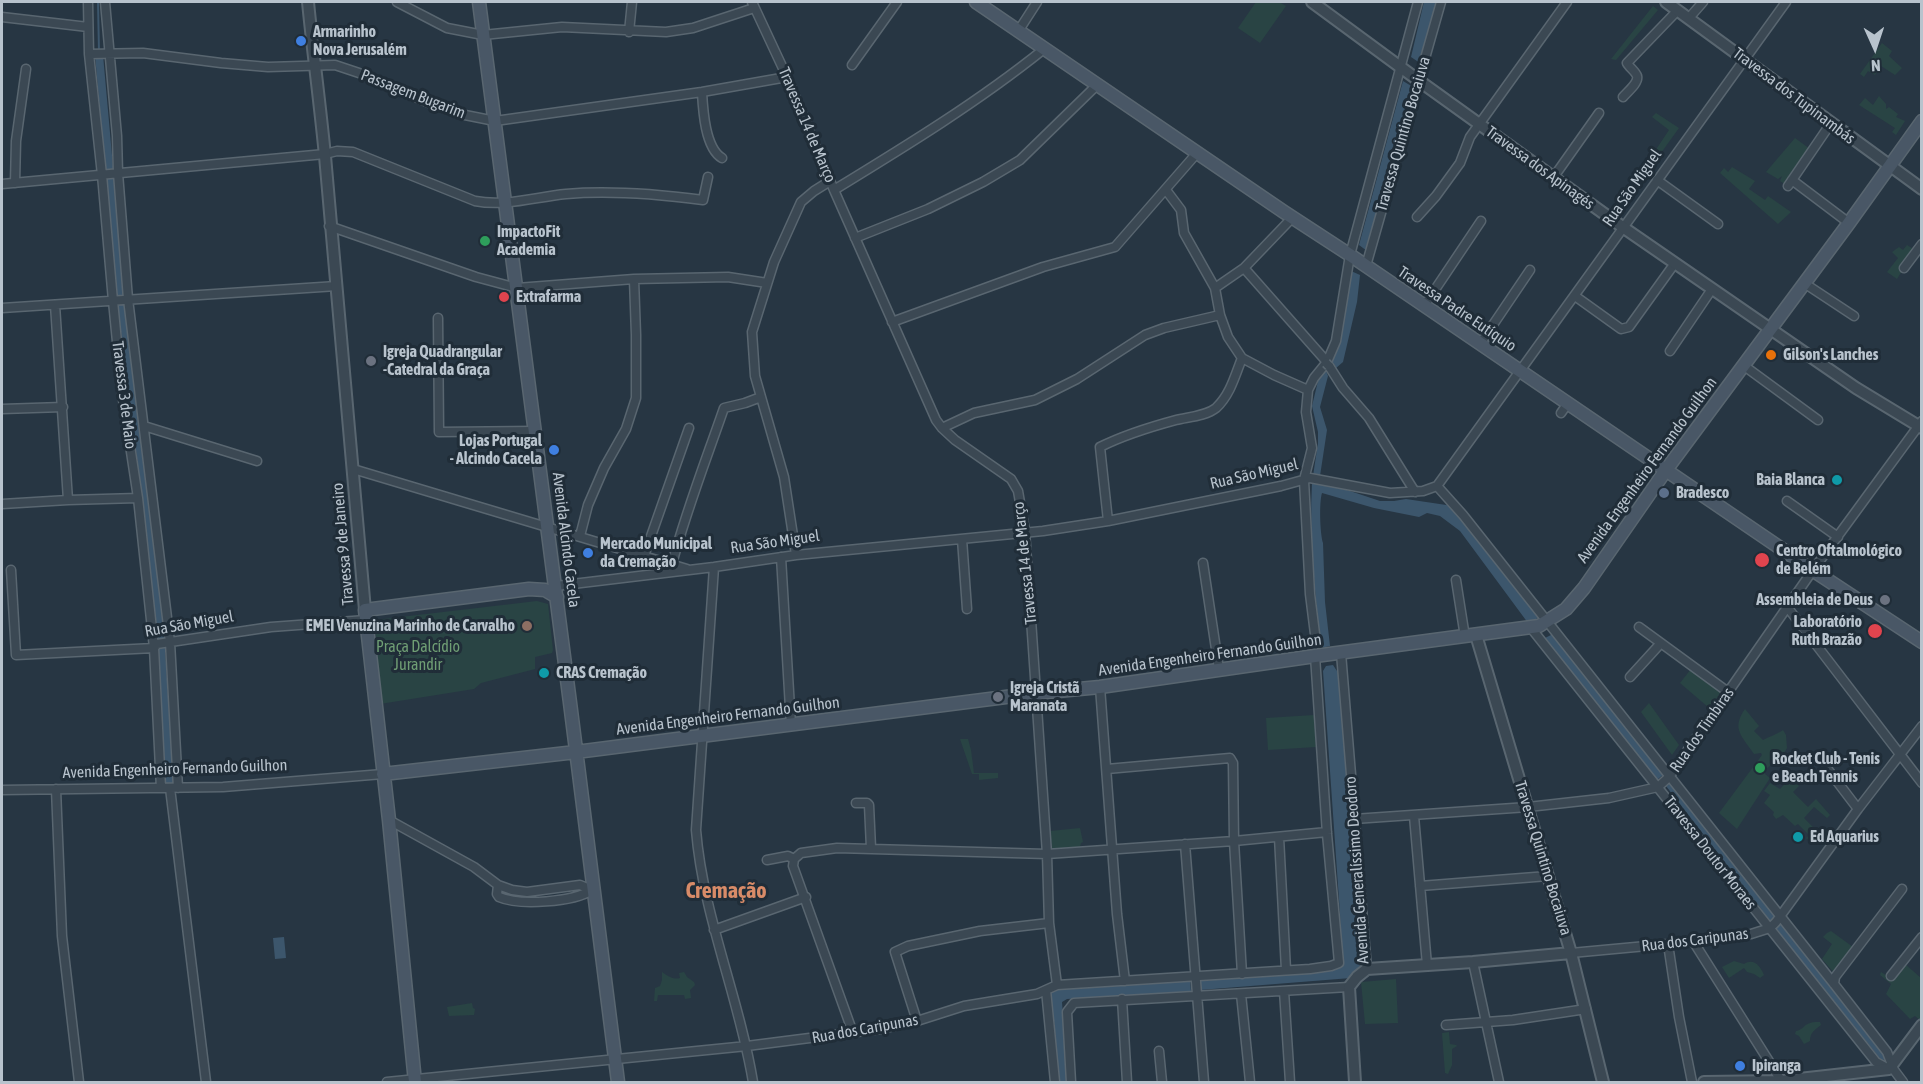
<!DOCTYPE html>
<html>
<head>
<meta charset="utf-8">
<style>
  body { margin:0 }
  #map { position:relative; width:1923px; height:1084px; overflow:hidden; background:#273643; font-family:"Asap Condensed",sans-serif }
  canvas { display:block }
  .frame { position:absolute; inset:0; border:3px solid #b8c3cd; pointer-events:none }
  .north { position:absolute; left:1845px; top:18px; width:60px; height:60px; -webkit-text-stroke:4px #202d38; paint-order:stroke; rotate:177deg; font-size:16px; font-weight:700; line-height:24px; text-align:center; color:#b8c3cd }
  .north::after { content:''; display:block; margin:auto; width:21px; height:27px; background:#b8c3cd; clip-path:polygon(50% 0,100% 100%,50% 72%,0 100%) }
</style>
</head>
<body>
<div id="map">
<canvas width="1923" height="1084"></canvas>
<div class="frame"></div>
<div class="north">N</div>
</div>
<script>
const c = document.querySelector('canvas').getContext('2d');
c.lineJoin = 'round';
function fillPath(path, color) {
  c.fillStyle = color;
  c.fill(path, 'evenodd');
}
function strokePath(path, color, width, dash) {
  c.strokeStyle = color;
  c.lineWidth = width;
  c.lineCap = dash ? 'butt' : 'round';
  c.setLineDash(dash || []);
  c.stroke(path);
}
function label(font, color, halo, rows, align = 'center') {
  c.font = font + ' "Asap Condensed",sans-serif';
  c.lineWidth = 6;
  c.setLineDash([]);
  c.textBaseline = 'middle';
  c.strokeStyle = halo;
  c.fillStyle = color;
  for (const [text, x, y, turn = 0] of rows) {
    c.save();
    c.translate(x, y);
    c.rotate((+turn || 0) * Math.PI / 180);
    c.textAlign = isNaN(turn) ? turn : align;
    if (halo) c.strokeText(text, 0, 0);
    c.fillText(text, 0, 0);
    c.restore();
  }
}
const green = new Path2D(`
  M1256,2H1279L1286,6L1260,43L1238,28Z
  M1653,6L1658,10L1616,60L1611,59Z
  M1882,43L1892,51L1889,56L1902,68L1895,75L1881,66L1875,75L1868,71L1864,77L1860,74Z
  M1879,96L1886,104V109L1889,107L1898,114L1896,117L1905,121L1896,135L1892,132L1895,128L1859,105L1865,98L1873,105Z
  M1656,113L1679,128L1656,160L1651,157L1669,130L1652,117Z
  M1795,138L1810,149L1786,185L1780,181L1782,176L1778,179L1766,172Z
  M1732,167L1755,181L1749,189L1765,200L1768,196L1791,212L1778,224L1720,173L1724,168L1728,172Z
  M1907,245L1915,250L1897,279L1887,272L1898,258L1892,252L1899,247L1903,250Z
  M537,601L548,604L553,650L552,653L535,657V669L481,683L474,689L380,704L375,620Z
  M1691,669L1722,694L1708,707L1680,683Z
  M1649,703L1679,745L1672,755L1641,712Z
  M1745,709L1759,726L1754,731L1763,740C1770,736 1776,735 1783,730L1786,735L1787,748L1783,755L1774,752L1772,764L1765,770V774L1770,778L1737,829L1719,813L1762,755L1761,753L1754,754C1742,736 1731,729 1745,709Z
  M1314,715L1316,747L1268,750L1266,718Z
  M960,739H968L971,750L974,773H998V778L979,780V774H972Z
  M1791,777L1799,786L1793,792L1808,807L1816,799L1830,815L1827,818L1814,807L1804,818L1818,832L1811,842L1806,838L1809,835L1798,824L1795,826L1783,815L1776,819L1773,815L1774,812L1764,803L1770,795L1764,791L1770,783L1780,789Z
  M1080,828L1083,842L1081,843L1080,847L1052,849L1050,831Z
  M1831,931L1853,947L1835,974L1822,959L1832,944L1823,937L1827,933Z
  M1734,961L1744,964C1754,957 1761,967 1764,975L1760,978L1754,974L1747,972L1744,968L1729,978L1722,967Z
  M1905,964L1921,978V1021L1915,1016L1910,1019L1886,994L1891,984L1880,975L1881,972L1892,979Z
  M662,972C668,976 673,980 680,978L679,973L684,972L687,977L694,982L695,985L690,990L691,998L685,999L684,995H658L657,1001H654L655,988L660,986L662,980Z
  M1396,979L1398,1023L1365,1024L1361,982Z
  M472,1003L473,1008L475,1009L474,1015L449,1016L447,1007Z
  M1820,1022L1821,1025C1815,1030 1810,1032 1810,1041L1804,1044L1799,1036L1795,1034L1796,1031C1806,1029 1803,1021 1820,1022Z
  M1449,1032L1450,1044L1456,1045L1457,1046L1452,1049V1065L1448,1074L1445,1073L1442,1033Z`);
const water = new Path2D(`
  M1424,2H1436L1420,63L1411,57Z
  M1403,81L1413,87L1367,251L1359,245Z
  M1351,271L1360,275L1357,302L1343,362L1336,368L1331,360Z
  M1325,368L1328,376L1320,407L1327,430L1320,476H1313L1318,443V432L1312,406L1318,381Z
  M1321,481L1323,485L1347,490L1380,501H1394L1406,499L1453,506L1540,617L1528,623L1460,531L1440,516L1427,513L1419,517L1374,508L1322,493C1319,503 1320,533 1323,543L1325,602L1330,646L1321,648C1315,592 1309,538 1312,482Z
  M1553,634L1664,774L1657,780L1545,638Z
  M1333,665L1339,674L1362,960L1358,970L1351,978L1200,990V981L1280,974L1337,967L1341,949L1340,914L1323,671L1326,666Z
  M1671,782L1775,913L1769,919L1666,786Z
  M1787,927L1888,1057L1882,1061L1780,934Z
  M284,937L286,958L275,959L273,938Z
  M1190,980L1191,992L1067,999L1062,1002L1068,1082H1059L1054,1021L1050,1005V993L1053,990Z`);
const stream = new Path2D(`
  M98,2L99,52`);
const canal = new Path2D(`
  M99,55L121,300L151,538L161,648L170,788
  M1766,909L1790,939`);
const minor = new Path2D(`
  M88,2L89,54L102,175L113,301L122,393L138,498L154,648L161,788
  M105,2L117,136L118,173L128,299L170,642L178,788
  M397,2L447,28L483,35L562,27L666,32L693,28L754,8
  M752,2L787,77L834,190L936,420L942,428L955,440L1011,479L1018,491L1025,531L1047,854L1049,923L1057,985
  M2,17L88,27
  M1689,18L1703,2
  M1019,30L1037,2
  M629,32L632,2
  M89,54L143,53L221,63L268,67L335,65L359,73L429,103L465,115L495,121L702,92L787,77
  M852,65L897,2
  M702,92C703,110 705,148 722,158
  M1623,97C1627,92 1639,83 1637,76C1636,72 1629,67 1627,63L1678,10
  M1553,178L1599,113
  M1657,180L1718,224
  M1792,180L1849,223
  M15,183L16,141L26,69
  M2,184L325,154L337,151L353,152L475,201C505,207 535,197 566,194C612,190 657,194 703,200L708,177
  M1788,186L1831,123
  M834,190C906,146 978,102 1044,49
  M1166,190L1181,210L1184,233L1215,288L1220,315L1228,337L1242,358L1274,375L1308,390
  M1417,217L1436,196L1460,163L1470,137L1567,2
  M329,226L476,277L517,288L634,279L728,277L767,283
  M855,238L928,209L983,182L1020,160L1097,85
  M1366,266L1441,2
  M1244,268L1327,362
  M1904,268L1922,244
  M1804,283L1854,316
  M1215,288L1244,268L1292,218
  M1575,296L1621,329L1629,327L1675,263
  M55,305L68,500
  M1424,306L1481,221
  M2,308L337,286
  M438,318L439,432L536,431
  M892,322L1043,267L1115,247L1197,153
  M1480,344L1530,270
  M1670,351L1712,289
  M1743,365L1818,420
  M1329,366L1343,388L1369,418L1415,492
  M2,409L63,407
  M1561,413L1568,403
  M144,426L257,461
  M942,428L974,413L1035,400L1077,379L1145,335L1164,328L1220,315
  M353,469L687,569
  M1437,486L1463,515L1834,984L1887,1052L1894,1070L1903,1082
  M1787,501L1838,537
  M2,504L68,500L138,498
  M1108,521L1100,447C1124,435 1150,427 1176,420C1188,417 1206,416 1216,408C1230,395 1235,376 1242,358
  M580,536L588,505L604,468L626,429L636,398V335L634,279
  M962,539L967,609
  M796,555L784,477L755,376L752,332L774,262L801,202L814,191L830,181
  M644,556L689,428
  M781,557L791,725
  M1203,563L1219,669
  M672,564C686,511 706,460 724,408L745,403L761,397
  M714,567L696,830C703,916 739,997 753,1082
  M11,570L16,655L154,648L157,644L271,627L366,620
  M1456,580L1465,637
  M556,586L714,567L796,555L1043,531L1108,521L1281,486L1310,478L1390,493L1423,491L1437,486L1786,2
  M1788,608L1922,783
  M1639,627L1728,692
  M1531,628L1876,1062L1889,1069
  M1316,642L1310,594L1304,480L1312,448L1306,412L1308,390L1314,378L1327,362L1336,341L1350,255L1418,2
  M1341,653L1367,969
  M1630,677L1661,643
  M1100,687L1117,914L1125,981
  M1823,763L1858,809
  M1107,769L1230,758L1233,763L1234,841L1242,974
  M170,788L206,1082
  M56,789L62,936L79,1082
  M2,790L223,787L383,774
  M856,803H867L869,805L871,848
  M1414,816L1427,965
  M1354,819L1528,807L1609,798L1658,787L1669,777L1813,570L1922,421
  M389,820L474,867L498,885L512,890L527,892L580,885L592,890
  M1279,837L1286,970
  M1185,844L1204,1082
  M794,859L793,866L853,1033
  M767,860L788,856L794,859L801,853L837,848L1047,854L1234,841L1327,832
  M498,885L497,894L499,897C520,906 573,902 592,890
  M1420,886L1548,876
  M714,930L806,897
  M1693,941L1782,1082
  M1668,944L1679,1017L1692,1082
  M1571,953L1668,944L1751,934L1770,928L1776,922L1858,809L1922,726
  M1473,962L1499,1082
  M1891,976L1922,937
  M1834,984L1835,977L1902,889
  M1046,990L1055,1082
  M1284,991L1290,1082
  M1241,994L1250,1082
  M1122,999L1127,1082
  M917,1021L895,952L908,946L980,931L1049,923
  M1446,1025L1513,1020L1586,1009
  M1159,1051L1162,1082
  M387,1082L747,1046L880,1029L917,1021L964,1006L1037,994L1057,985L1310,969L1331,966L1339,963L1327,834L1315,656
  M1071,1082L1067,1012L1074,1003L1349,987`);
const tertiary = new Path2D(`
  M308,2C313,53 320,104 325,156C337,307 352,458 365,610
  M1312,2L1418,80L1624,228L1856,388L1922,428
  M1666,2L1922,189
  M1476,635L1571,953L1603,1082
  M1355,1082L1349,987L1357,977L1367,969L1473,962L1571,953
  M1704,1082L1781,1081L1889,1069L1922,1025`);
const secondary = new Path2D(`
  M479,2C528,361 572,722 618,1082
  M976,2L1284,212L1350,255L1817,573L1922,642
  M383,774L576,752L1037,693L1100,687L1315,656L1539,626L1566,609L1584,588L1666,470L1849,223L1922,121
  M415,1082L389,820L365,610L529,589L545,590L557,597`);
const minorBridge = new Path2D(`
  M1326,363L1329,366`);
const markers = [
  [301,41,6,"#3f7fe0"],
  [485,241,6,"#2e9e5b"],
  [504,297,6,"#e0444e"],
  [1771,355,6,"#e8710a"],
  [371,361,6,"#6b7280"],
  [554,450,6,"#3f7fe0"],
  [1837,480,6,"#0f9aa8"],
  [1664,493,6,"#5c6f8a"],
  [588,553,6,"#3f7fe0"],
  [1762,560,8,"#e0444e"],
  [1885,600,6,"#6b7280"],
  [527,626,6,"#8d6e63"],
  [1875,631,8,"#e0444e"],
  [544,673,6,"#0f9aa8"],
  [998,697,6,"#6b7280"],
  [1760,768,6,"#2e9e5b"],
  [1798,837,6,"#0f9aa8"],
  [1740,1066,6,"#3f7fe0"]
];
const poiNames = [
  ["Armarinho",313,32],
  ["Nova Jerusalém",313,50],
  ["ImpactoFit",497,232],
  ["Academia",497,250],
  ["Extrafarma",516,297],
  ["Igreja Quadrangular",383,352],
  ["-Catedral da Graça",383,370],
  ["Gilson's Lanches",1783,355],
  ["Lojas Portugal",542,441,"right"],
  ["- Alcindo Cacela",542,459,"right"],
  ["Baia Blanca",1825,480,"right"],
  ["Bradesco",1676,493],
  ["Mercado Municipal",600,544],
  ["da Cremação",600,562],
  ["Centro Oftalmológico",1776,551],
  ["de Belém",1776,569],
  ["Assembleia de Deus",1873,600,"right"],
  ["Laboratório",1862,622,"right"],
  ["Ruth Brazão",1862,640,"right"],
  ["EMEI Venuzina Marinho de Carvalho",515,626,"right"],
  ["CRAS Cremação",556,673],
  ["Igreja Cristã",1010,688],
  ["Maranata",1010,706],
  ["Rocket Club - Tenis",1772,759],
  ["e Beach Tennis",1772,777],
  ["Ed Aquarius",1810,837],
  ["Ipiranga",1752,1066]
];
const streetNames = [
  ["Passagem Bugarim",413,94,21],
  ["Travessa dos Tupinambás",1794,96,37],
  ["Travessa 14 de Março",807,125,67],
  ["Travessa Quintino Bocaiuva",1403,134,-74],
  ["Travessa dos Apinagés",1540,168,36],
  ["Rua São Miguel",1632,188,-55],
  ["Travessa Padre Eutíquio",1457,309,34],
  ["Travessa 3 de Maio",124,395,83],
  ["Avenida Engenheiro Fernando Guilhon",1647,470,-54],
  ["Rua São Miguel",1254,474,-13],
  ["Avenida Alcindo Cacela",566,540,83],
  ["Rua São Miguel",775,542,-8],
  ["Travessa 9 de Janeiro",343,544,-95],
  ["Travessa 14 de Março",1025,563,-96],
  ["Rua São Miguel",189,624,-10],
  ["Avenida Engenheiro Fernando Guilhon",1210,655,-8],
  ["Avenida Engenheiro Fernando Guilhon",728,716,-7],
  ["Rua dos Timbiras",1702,730,-55],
  ["Avenida Engenheiro Fernando Guilhon",175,769,-2],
  ["Travessa Doutor Moraes",1710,853,52],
  ["Travessa Quintino Bocaiuva",1543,858,73],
  ["Avenida Generalíssimo Deodoro",1357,870,-94],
  ["Rua dos Caripunas",1695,940,-7],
  ["Rua dos Caripunas",865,1029,-10]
];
const parkNames = [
  ["Praça Dalcídio",418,647],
  ["Jurandir",418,665]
];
const districtNames = [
  ["Cremação",726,891]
];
fillPath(green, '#294444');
fillPath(water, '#3c566c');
strokePath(stream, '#3c566c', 2);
strokePath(canal, '#3c566c', 8);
strokePath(minor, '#596670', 11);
strokePath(tertiary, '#596670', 14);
strokePath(secondary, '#596670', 15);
strokePath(minor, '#3b4853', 8);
strokePath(tertiary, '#3b4853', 10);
strokePath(secondary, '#495766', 12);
strokePath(minorBridge, '#596670', 11, []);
strokePath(minorBridge, '#3b4853', 8);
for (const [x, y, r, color] of markers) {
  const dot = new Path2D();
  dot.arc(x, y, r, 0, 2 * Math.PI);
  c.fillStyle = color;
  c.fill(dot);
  strokePath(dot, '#202d38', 2);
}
label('bold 16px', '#b8c3cd', '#202d38', poiNames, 'left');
label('16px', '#b8c3cd', '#202d38', streetNames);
label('16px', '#6f9e74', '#202d38', parkNames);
label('bold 22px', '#d88b68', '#202d38', districtNames);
</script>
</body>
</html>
